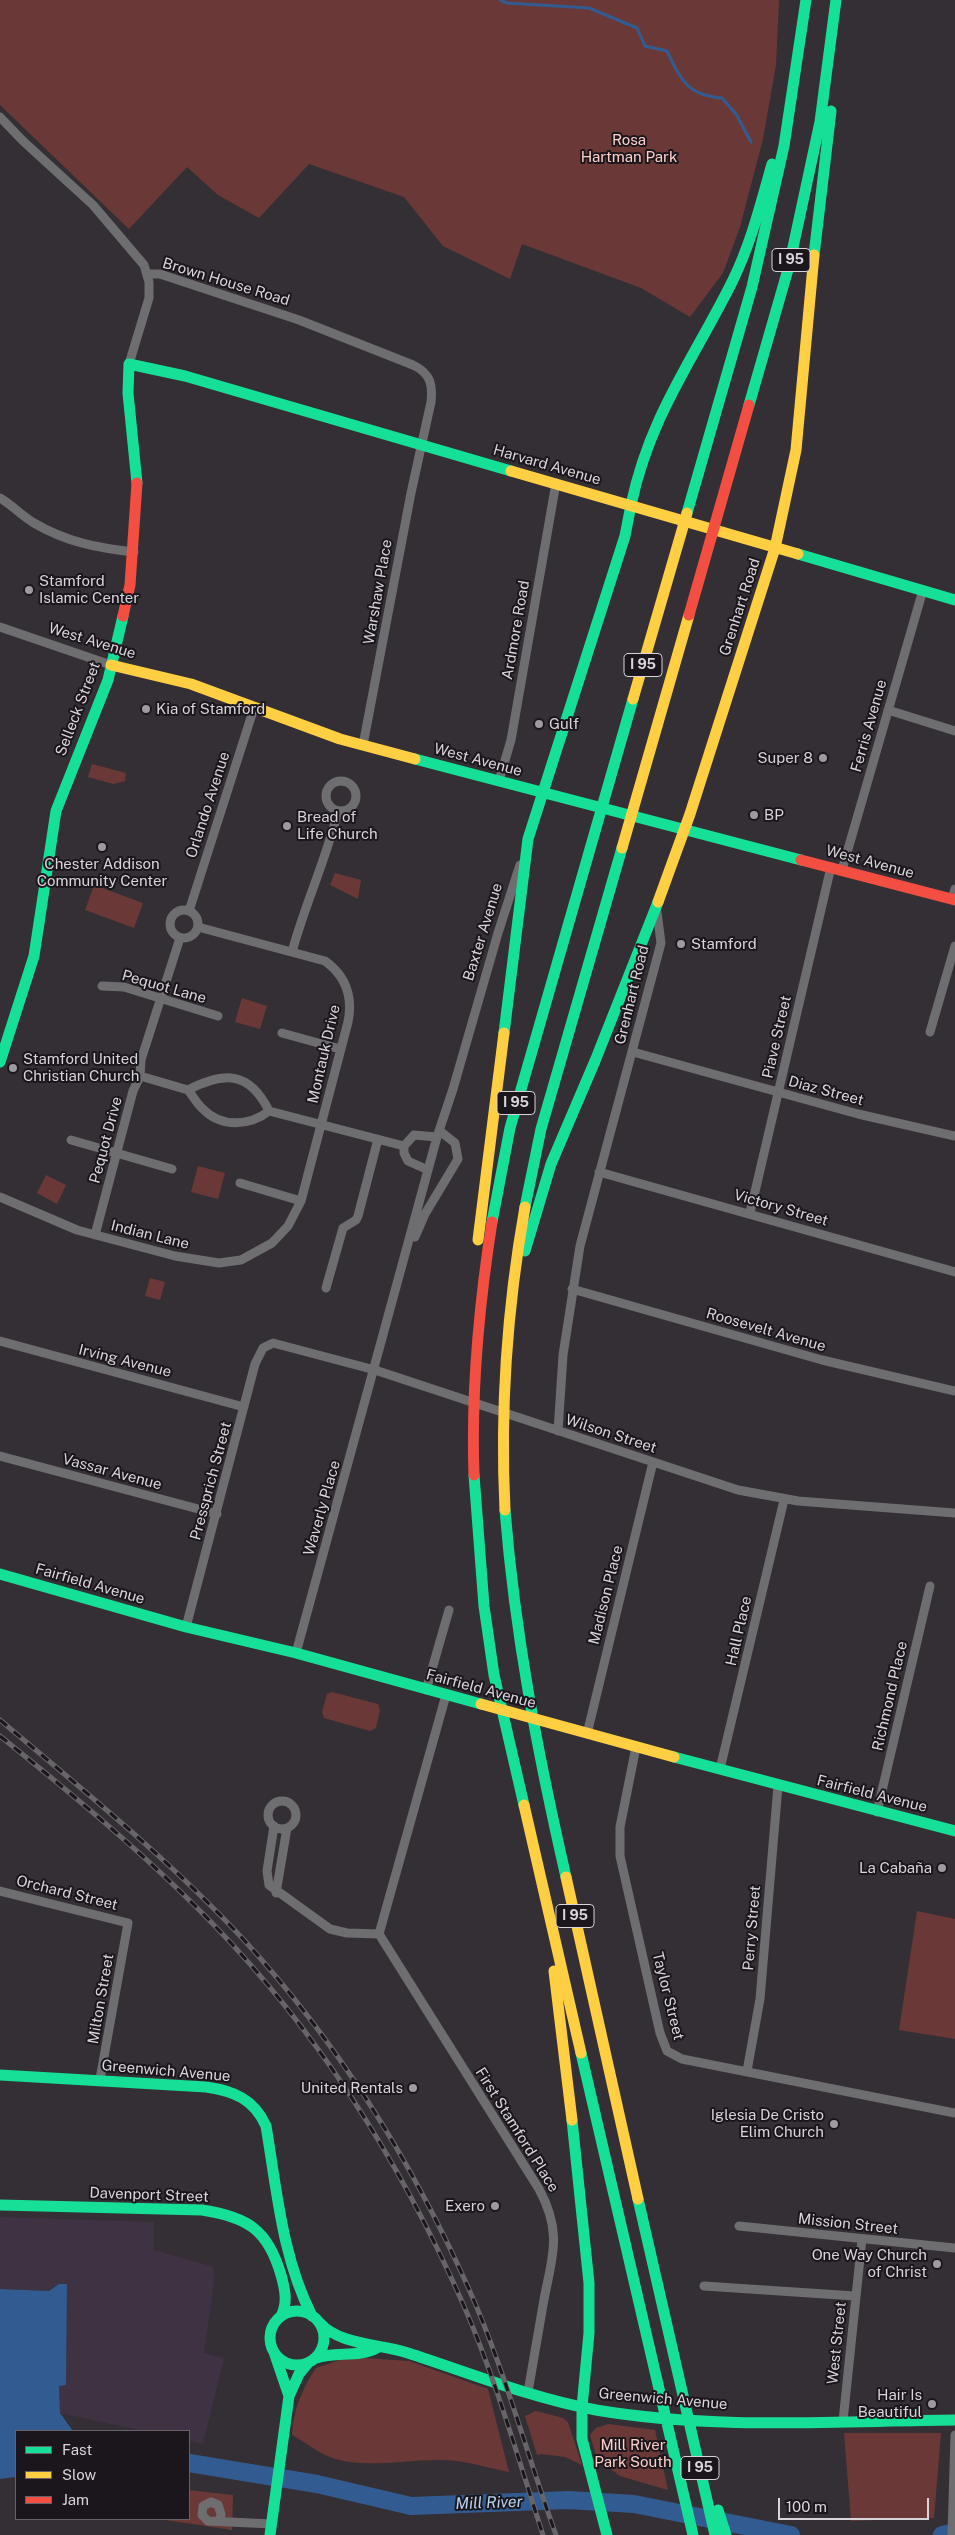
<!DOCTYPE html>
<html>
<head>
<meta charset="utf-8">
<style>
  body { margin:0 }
  #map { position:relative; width:955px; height:2535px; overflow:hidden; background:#342f35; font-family:"Public Sans",sans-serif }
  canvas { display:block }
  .legend { position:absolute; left:15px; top:2430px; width:175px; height:90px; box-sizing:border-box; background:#1a161b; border:1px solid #666268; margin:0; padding:6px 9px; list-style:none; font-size:15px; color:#d9d3db }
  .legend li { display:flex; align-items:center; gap:10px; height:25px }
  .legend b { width:25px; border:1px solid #666268 }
  .scale { position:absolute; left:778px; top:2498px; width:151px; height:22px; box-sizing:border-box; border:2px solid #d9d3db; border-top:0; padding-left:6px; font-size:15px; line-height:18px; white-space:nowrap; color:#d9d3db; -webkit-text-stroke:4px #1a161b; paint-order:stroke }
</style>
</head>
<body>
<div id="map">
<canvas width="955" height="2535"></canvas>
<ul class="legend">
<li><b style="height:6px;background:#16e098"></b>Fast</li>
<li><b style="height:6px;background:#ffcf43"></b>Slow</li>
<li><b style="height:6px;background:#f24e42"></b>Jam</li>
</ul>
<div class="scale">100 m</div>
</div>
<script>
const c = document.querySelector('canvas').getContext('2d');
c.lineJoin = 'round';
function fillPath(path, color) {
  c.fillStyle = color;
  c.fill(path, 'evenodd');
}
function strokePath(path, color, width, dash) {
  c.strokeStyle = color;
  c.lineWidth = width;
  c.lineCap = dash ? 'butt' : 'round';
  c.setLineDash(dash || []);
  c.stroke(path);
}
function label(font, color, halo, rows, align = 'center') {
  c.font = font + ' "Public Sans",sans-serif';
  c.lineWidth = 4;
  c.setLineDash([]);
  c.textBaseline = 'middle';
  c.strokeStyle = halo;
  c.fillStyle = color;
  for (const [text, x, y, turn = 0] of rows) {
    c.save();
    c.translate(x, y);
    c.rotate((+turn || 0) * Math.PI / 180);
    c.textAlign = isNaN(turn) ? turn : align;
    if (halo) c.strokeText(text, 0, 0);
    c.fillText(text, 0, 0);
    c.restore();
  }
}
const built = new Path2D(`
  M0,2217L154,2222V2250L214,2267L213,2292L204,2353L224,2358L203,2444L189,2441V2431H143L60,2413L59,2386L66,2385L67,2285L59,2284L49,2291L0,2289Z`);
const green = new Path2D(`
  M0,0H779L776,65L763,139L740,227L723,273L690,317L641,288L522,244L510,279L443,246L404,197L309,164L259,218L218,195L187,167L129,229L0,105Z
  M92,764L126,773L125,781L113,784L88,777Z
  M335,873L361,880L358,899L330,885Z
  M94,885L143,903L134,928L85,910Z
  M242,998L267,1006L260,1029L235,1022Z
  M198,1166L225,1173L218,1199L191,1192Z
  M46,1175L66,1185L57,1204L37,1193Z
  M150,1278L165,1282L160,1300L145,1296Z
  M332,1692L378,1704L380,1710L376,1728L370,1731L324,1718L322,1712L327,1694Z
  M917,1911L955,1919V2039L899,2030Z
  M364,2358L409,2361L488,2389L509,2472C492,2469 474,2463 457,2461C416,2456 375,2470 335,2459C319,2454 307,2443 292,2435C293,2411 302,2388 316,2368L340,2360Z
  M536,2411L563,2418L568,2422L582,2465L565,2457L541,2454L537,2455L525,2416Z
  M608,2424L655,2430L668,2490L620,2476L597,2459L590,2435L596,2428Z
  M844,2433H941L934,2518L851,2521Z
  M189,2490L233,2495L232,2530L159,2519H189Z`);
const water = new Path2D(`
  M59,2284H67L66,2385L59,2386L60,2413L73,2431H16V2477L0,2479V2289L49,2291Z`);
const stream = new Path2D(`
  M500,0L507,3L589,8L637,28L645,46L667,51C681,80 687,95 722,98L736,114L751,142`);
const river = new Path2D(`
  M189,2463L317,2484L411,2506L569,2500L634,2504L791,2535
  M942,2535L955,2532`);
const street = new Path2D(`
  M0,117L23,141L93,205L144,265L149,282V298L129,364
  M147,274H160L299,320L413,365C430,373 433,384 431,402L411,493L363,745
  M0,498C12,505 22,516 34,523C66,542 98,548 134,552
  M0,627L111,665
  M888,710L955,731
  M326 796a15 15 0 1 1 30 0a15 15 0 1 1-30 0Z
  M499,781L511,740L556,483
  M842,870L923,590
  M952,899L955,889
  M170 924a14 14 0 1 1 28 0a14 14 0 1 1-28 0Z
  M189,911L254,708
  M292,952C305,904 326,860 338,811
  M102,986L124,987L218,1016
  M930,1032L955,946
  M282,1033L340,1049
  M633,1052L858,1114L955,1136
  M140,1076L188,1090
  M188,1090C223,1072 249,1070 269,1111
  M188,1090C193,1096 197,1104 203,1109C221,1128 250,1126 269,1111
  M269,1111L404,1146
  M71,1140L172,1169
  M428,1170L408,1161L404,1153V1146L414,1135L437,1137
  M599,1172L955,1272
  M240,1183L301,1201
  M0,1197L77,1230L175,1256L219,1263L241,1260L272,1243L288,1226L301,1201L348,1022C353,997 346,976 325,961L198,927
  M750,1213L831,867
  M95,1235L133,1091L140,1076L141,1060L180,938
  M415,1237L425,1214L458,1159L455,1143L440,1131
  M326,1288L343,1228L356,1220L358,1216L378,1139
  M572,1289L822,1360L955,1391
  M0,1341L244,1407
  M558,1431L563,1355L580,1246L661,943L657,912
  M0,1456L217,1514
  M186,1627L255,1364L263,1348L273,1343L375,1370L738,1490L798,1501L955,1513
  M296,1653L437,1137L453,1089L498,933L520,865
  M426,1690L449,1610
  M446,1695L379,1934L539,2189C564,2235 551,2259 543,2305C538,2334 533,2363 528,2392
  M587,1734L653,1462
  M636,1747L620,1827V1856L660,2033L667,2051L682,2059L955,2113
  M720,1769L784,1500
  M268 1815a14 14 0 1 1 28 0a14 14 0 1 1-28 0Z
  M877,1812L930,1586
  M274,1826L267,1871L269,1885L330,1929L347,1933L379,1934
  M0,1891L128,1923L100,2079
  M276,1893L287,1828
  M747,2071L760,1999L778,1786
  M739,2226L955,2248
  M704,2286L855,2296
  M843,2421L862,2239
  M220,2521L221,2514L218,2505L211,2502L203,2506L202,2515L208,2521L272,2524
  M952,2535L955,2435`);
const fast = new Path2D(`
  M814,255L831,111
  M749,405L789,266L820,122L836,0
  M137,483L128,393L129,364L185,376L511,471
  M631,505C650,415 694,359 733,280C751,243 761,203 772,164
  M687,513L752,287L784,146L806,0
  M798,554L955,600
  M415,759L801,860
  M528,839L625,536L631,505
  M504,1033L528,839
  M0,1062L34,956L56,811L108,680L123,616
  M525,1207L541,1129L622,848
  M492,1222L510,1128L633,699
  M525,1251L551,1164L595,1061L658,902
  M474,1475L484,1606L494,1675L524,1805
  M505,1510C515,1635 538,1755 566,1877
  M0,1574L186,1627L296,1653L481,1704
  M674,1757L955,1831
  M581,2053L693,2535
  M0,2075L206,2087C234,2091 254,2099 266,2126C277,2191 282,2257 312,2316
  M572,2120L589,2283V2333L582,2407
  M638,2199L715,2535
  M0,2205L202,2210C248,2217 268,2230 281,2275C285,2289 288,2303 281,2316
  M270 2338a27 27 0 1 1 54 0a27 27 0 1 1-54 0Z
  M320,2323C339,2345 381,2344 408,2353C470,2373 531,2398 596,2410C714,2430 836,2421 955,2420
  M275,2355L289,2396
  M316,2358C336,2351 358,2358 377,2348
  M582,2407V2439L607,2535
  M718,2510L726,2535
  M270,2535L289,2396L299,2374L308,2363`);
const slow = new Path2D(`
  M511,471L798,554
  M775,548L796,450L814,255
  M111,665L191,684L340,739L415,759
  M633,699L687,513
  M622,848L689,615
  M658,902L690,814L775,548
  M478,1240L504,1033
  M505,1510C500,1409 507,1308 525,1207
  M481,1704L674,1757
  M524,1805L581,2053
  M566,1877L638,2199
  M554,1971L572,2120`);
const jam = new Path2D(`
  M689,615L749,405
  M123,616L130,585L137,483
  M801,860L955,900
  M474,1475C471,1390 479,1305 492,1222`);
const rail = new Path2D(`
  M0,1720C84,1791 169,1859 244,1940C337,2042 412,2162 468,2287C504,2367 526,2452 556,2535
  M0,1736C73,1795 146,1855 212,1923C319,2033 402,2165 464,2306C496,2380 518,2458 543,2535`);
const markers = [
  [29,590,5,"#9f9aa1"],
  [146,709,5,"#9f9aa1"],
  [539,724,5,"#9f9aa1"],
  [823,758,5,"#9f9aa1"],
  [754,815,5,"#9f9aa1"],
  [287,826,5,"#9f9aa1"],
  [102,847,5,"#9f9aa1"],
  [681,944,5,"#9f9aa1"],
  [13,1068,5,"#9f9aa1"],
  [942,1868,5,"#9f9aa1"],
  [413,2088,5,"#9f9aa1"],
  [834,2124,5,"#9f9aa1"],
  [495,2206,5,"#9f9aa1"],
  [937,2264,5,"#9f9aa1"],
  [932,2404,5,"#9f9aa1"]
];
const shields = [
  [791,260,38],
  [643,665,38],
  [516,1103,38],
  [575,1916,38],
  [700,2468,38]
];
const shieldNames = [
  ["I 95",791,260],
  ["I 95",643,665],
  ["I 95",516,1103],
  ["I 95",575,1916],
  ["I 95",700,2468]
];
const parkNames = [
  ["Rosa",629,140],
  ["Hartman Park",629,157],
  ["Mill River",633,2445],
  ["Park South",633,2462]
];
const streetNames = [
  ["Brown House Road",226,282,17],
  ["Harvard Avenue",547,465,16],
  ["Warshaw Place",378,592,-80],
  ["Grenhart Road",740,607,-72],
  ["Ardmore Road",516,630,-80],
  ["West Avenue",92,641,17],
  ["Selleck Street",78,709,-69],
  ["Ferris Avenue",869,726,-74],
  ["West Avenue",478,760,15],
  ["Orlando Avenue",208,805,-72],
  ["West Avenue",870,862,15],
  ["Baxter Avenue",483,932,-73],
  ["Pequot Lane",164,987,16],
  ["Grenhart Road",632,995,-76],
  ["Piave Street",777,1037,-77],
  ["Montauk Drive",324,1054,-77],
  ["Diaz Street",826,1091,15],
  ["Pequot Drive",106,1140,-75],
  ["Victory Street",781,1208,16],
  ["Indian Lane",150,1235,14],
  ["Roosevelt Avenue",766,1330,16],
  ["Irving Avenue",125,1361,14],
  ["Wilson Street",611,1434,18],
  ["Vassar Avenue",112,1472,15],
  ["Pressprich Street",211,1481,-75],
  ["Waverly Place",322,1508,-74],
  ["Fairfield Avenue",90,1584,16],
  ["Madison Place",606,1595,-76],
  ["Hall Place",739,1631,-77],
  ["Fairfield Avenue",481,1689,15],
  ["Richmond Place",890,1696,-77],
  ["Fairfield Avenue",872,1794,14],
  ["Orchard Street",67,1893,14],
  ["Perry Street",752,1928,-85],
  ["Taylor Street",668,1996,76],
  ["Milton Street",101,1999,-80],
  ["Greenwich Avenue",166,2071,5],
  ["First Stamford Place",517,2130,58],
  ["Davenport Street",149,2195,2],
  ["Mission Street",848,2224,6],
  ["West Street",837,2343,-84],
  ["Greenwich Avenue",663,2399,5]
];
const poiNames = [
  ["Stamford",39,581],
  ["Islamic Center",39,598],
  ["Kia of Stamford",156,709],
  ["Gulf",549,724],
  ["Super 8",813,758,"right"],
  ["BP",764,815],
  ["Bread of",297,817],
  ["Life Church",297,834],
  ["Chester Addison",102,864,"center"],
  ["Community Center",102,881,"center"],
  ["Stamford",691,944],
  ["Stamford United",23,1059],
  ["Christian Church",23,1076],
  ["La Cabaña",932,1868,"right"],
  ["United Rentals",403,2088,"right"],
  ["Iglesia De Cristo",824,2115,"right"],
  ["Elim Church",824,2132,"right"],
  ["Exero",485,2206,"right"],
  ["One Way Church",927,2255,"right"],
  ["of Christ",927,2272,"right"],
  ["Hair Is",922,2395,"right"],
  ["Beautiful",922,2412,"right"]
];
const waterNames = [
  ["Mill River",489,2503,-2]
];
fillPath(built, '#3f3243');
fillPath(green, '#6a3937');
fillPath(water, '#325c91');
strokePath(stream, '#325c91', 3);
strokePath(river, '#325c91', 18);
strokePath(street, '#6e6d70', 9);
strokePath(fast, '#16e098', 11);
strokePath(slow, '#ffcf43', 11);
strokePath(jam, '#f24e42', 11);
strokePath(rail, '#686569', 5);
strokePath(rail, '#1a161b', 3, [9]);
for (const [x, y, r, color] of markers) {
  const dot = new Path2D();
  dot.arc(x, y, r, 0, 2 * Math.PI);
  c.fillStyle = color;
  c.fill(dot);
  strokePath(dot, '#1a161b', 2);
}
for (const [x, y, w] of shields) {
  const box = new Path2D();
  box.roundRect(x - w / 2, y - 11.5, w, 23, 4);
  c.fillStyle = '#1a161b';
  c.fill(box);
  strokePath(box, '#d9d3db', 1);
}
label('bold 14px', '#d9d3db', null, shieldNames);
label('15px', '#ffcfca', '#1a161b', parkNames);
label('15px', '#d9d3db', '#1a161b', streetNames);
label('15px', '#d9d3db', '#1a161b', poiNames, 'left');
label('italic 16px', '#b9d3f5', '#1a161b', waterNames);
</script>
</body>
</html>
